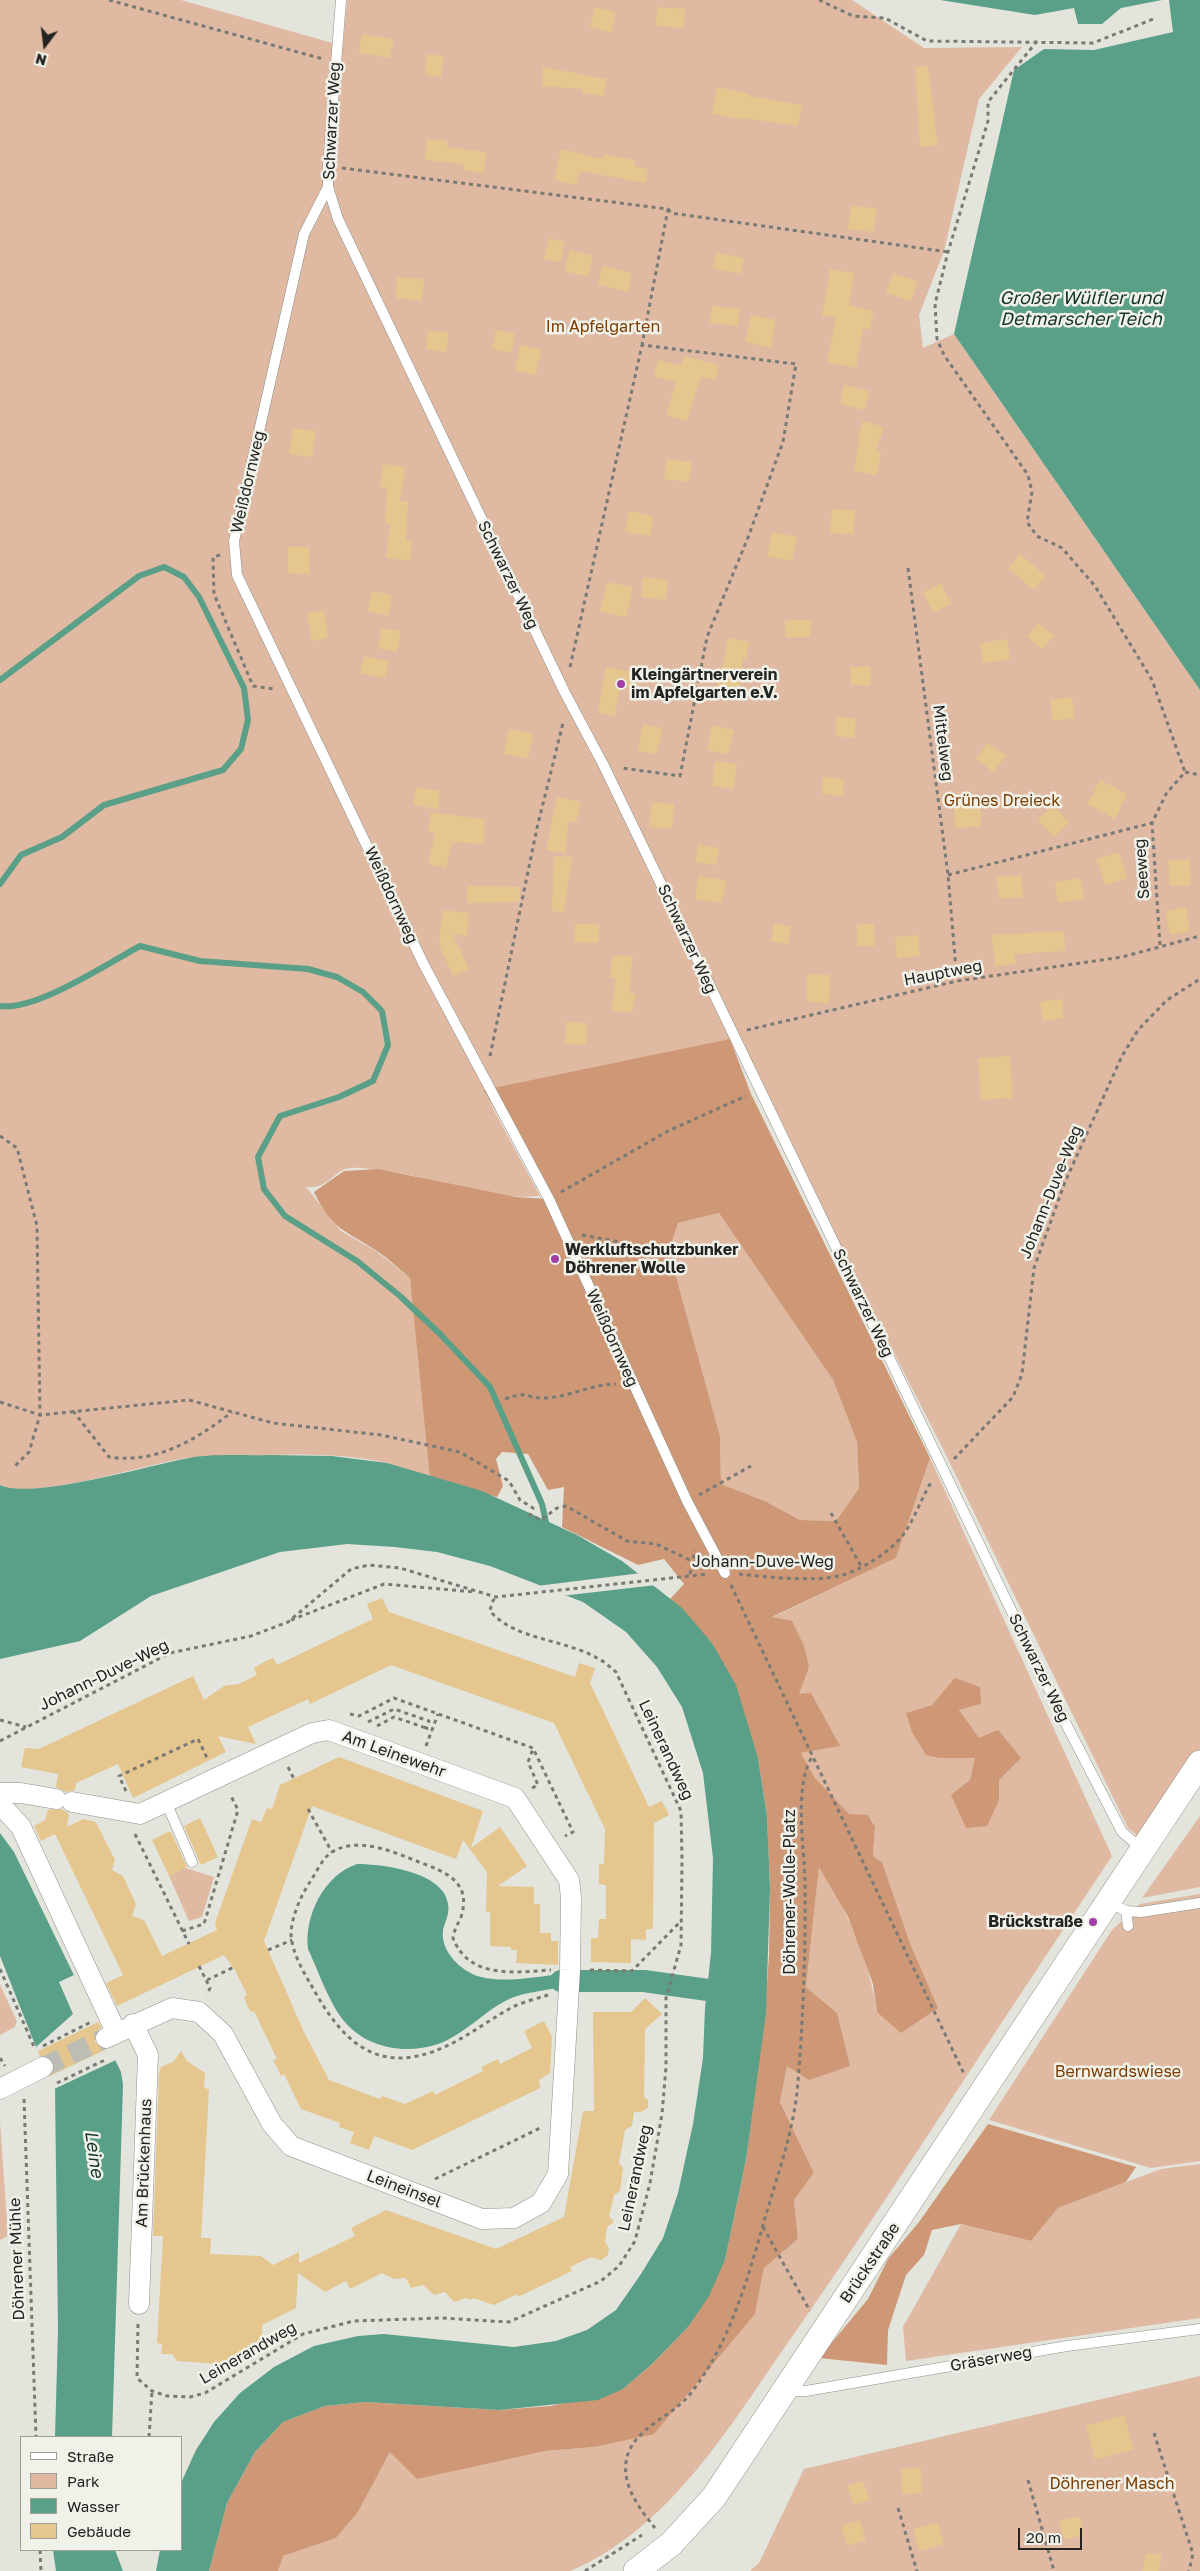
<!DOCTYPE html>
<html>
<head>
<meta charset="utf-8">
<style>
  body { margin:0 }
  #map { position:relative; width:1200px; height:2571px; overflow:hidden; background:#e3e4dc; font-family:"Golos Text",sans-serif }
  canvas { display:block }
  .legend { position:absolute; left:20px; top:2436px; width:162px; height:115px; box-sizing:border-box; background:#f0f1e9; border:1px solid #9e9f99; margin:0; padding:6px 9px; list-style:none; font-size:15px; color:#232320 }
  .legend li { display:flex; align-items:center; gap:10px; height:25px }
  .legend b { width:25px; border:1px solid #9e9f99 }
  .north { position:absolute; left:20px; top:20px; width:50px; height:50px; -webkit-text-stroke:4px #f0f1e9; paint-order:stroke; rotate:195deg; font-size:14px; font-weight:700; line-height:20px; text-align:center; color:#232320 }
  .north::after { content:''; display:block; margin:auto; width:18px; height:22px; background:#232320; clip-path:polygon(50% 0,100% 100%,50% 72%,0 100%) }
  .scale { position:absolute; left:1018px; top:2528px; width:64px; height:22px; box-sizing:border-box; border:2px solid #232320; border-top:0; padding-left:6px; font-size:15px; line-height:18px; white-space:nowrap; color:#232320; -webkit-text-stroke:4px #f0f1e9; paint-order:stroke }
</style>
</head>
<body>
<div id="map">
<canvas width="1200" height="2571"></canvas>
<ul class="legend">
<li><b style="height:6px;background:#fff"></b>Straße</li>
<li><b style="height:14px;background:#dfb9a1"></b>Park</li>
<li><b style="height:14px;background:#5a9f87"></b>Wasser</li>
<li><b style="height:14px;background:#e4c68e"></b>Gebäude</li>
</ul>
<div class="north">N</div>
<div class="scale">20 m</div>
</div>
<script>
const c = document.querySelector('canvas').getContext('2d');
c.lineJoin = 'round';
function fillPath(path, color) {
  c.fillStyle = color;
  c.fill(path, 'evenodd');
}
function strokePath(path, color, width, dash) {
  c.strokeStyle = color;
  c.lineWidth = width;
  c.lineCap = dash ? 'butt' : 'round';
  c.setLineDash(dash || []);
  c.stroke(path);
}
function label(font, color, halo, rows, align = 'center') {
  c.font = font + ' "Golos Text",sans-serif';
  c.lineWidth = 5;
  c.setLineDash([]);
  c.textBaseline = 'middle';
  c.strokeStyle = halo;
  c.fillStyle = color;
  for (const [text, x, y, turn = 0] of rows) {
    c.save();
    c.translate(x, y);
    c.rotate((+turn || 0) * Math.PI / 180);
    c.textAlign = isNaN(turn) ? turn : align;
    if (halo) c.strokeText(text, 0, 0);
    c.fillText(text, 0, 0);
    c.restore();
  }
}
const green = new Path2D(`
  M0,0H181L343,46L347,0H852L924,48L1022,47L979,99L944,251L919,315L923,348L954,334L1200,690V1758L1147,1844L1128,1828L943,1449L734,1039L483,1090L540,1196C484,1201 432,1175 377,1170C369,1169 358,1167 350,1168C332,1170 331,1189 306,1187L341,1231L376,1251L410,1278L426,1403L430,1478C416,1473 402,1467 387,1463C340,1452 288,1454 239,1456C222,1457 203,1456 186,1458C146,1464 33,1501 0,1485Z
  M719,1213L833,1380L857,1442L859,1488L836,1521L800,1520L765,1501L721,1484L720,1436L669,1251L678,1223Z
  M930,1458L1112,1856C1049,1951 986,2046 924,2141C879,2209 834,2277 787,2344C728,2429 668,2530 570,2571H278L282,2556L336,2538L358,2512L390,2452L545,2451L594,2447L722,2352L755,2314L764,2268L798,2239L794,2200L814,2173L780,2102L787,2065L837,2013L806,1987L819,1866C847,1911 869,1959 877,2012L938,2008L910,1943L882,1862L873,1856L875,1825L868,1815H849L815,1778L801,1753L839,1746L799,1694L771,1618L896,1558ZM981,1704L959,1710C978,1740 999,1761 999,1800L970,1780L976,1758H939L907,1713L932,1705Z
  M1200,1816V1887L1142,1898Z
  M185,1868L214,1877L202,1917L189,1921L169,1876Z
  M1200,1894V2161L1151,2168L989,2120L1112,1930L1140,1904Z
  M0,1985L17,2021L15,2027L0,2035Z
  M0,2122L8,2236L0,2240Z
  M1200,2164V2318L906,2361L903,2327L961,2224L1031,2241L1058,2208L1161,2169Z
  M1200,2376V2571H750L759,2563L804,2469Z`);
const forest = new Path2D(`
  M730,1039L751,1094L930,1458L896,1558L772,1617L792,1621L804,1646L809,1667L799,1694L811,1693L840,1746L801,1753L815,1778L849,1814L868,1815L875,1826L873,1856L882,1862L910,1943L938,2008L901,2033L877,2012L873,1984L848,1917L819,1867L806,1987L837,2013L850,2066L809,2080L787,2066L780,2102L814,2173L794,2200L798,2239L764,2268L755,2314L654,2434L594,2447L545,2451L417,2479L390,2452L358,2512L336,2538L283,2556L278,2571H209L227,2503L255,2452L283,2422L325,2406L366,2402L499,2410L551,2406L623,2389L653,2363L688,2327L725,2260L746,2160L765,2011L769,1955L770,1889L767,1816L758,1758L712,1643L670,1599L684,1584L664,1559L638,1565L562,1527L564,1487L548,1490L528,1454L502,1452L496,1459L503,1486L497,1497L430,1478L410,1278C399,1269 389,1259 377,1251C345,1230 332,1230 314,1192L344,1171L378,1169L516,1197L549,1199L483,1090ZM719,1213L833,1380L857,1442L859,1488L836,1521L800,1520L765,1501L721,1484L720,1436L669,1251L678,1223Z
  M955,1678L980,1687L981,1704L959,1710L979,1738L998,1730L1021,1758L999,1780V1800L987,1826L966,1828L951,1795L970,1780L975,1758H939L926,1755L912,1732L906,1713L932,1705Z
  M988,2124L1136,2167L1126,2182L1058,2208L1031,2241L961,2224L932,2230L924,2255L906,2275L888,2330L887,2365L819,2358L868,2299L888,2259L919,2222Z`);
const water = new Path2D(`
  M940,0H1162L1121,8L1102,24H1078L1074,8L1035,15Z
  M1169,0H1200V690L954,334L1014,70L1044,49L1094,50L1173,32Z
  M269,1455L332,1456L387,1463L482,1491L577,1535L622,1561L682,1608L712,1643L736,1685L758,1758L767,1816L770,1889L766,2013L746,2160L725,2260L709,2296L688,2327L653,2363L623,2389L598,2400L499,2410L366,2402L325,2406L283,2422L255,2452L227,2503L209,2571H156L160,2550H181V2483L196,2450L214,2422L240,2393L274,2367L314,2346L358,2336L384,2334L514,2347L556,2341L587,2330L616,2310L641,2274L663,2238L678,2193L693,2124L703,2058L705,2008L711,1953L713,1858L703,1773L682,1707L657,1667L626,1632L583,1602L490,1566L437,1552L395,1547L347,1544L280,1552L151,1596L80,1641L0,1659V1485C31,1500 147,1466 184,1459C211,1453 242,1456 269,1455Z
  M0,1833L14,1852L121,2072L123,2085L112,2437H55L58,2331L55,2086L36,2047L0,1956Z
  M357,1864C383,1864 444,1872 448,1904C450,1914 445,1921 443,1930C440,1951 461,1972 481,1977C506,1983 535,1977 561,1974V1987C544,1991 524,1992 509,1999C484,2011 464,2035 438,2044C405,2055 366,2048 344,2021C329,2003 318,1970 308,1949C304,1916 324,1875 357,1864Z
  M53,2550H115L123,2571H56Z`);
const pier = new Path2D(`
  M641,1573L656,1585L561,1596L537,1586Z
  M74,1975L116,2060L54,2089L36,2047L73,2014L59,1982Z`);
const stream = new Path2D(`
  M0,680L139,576L164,567L184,577L199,597L244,688L248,720L241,749L223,770L104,805L62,837L21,855L0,884
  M0,1006C36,1011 107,964 140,946L200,961L308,969L337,977L363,992L382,1011L388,1045L373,1081L339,1097L280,1116L258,1157L264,1189L285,1216L357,1261L400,1296L440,1334L490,1387L542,1504L547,1527`);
const canal = new Path2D(`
  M561,1981H644L736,1994`);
const building = new Path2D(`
  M595,7L616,12L611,33L590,27Z
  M657,7L685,9L684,28L656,26Z
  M362,34L394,39L390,58L359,53Z
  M427,54L444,56L441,77L425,75Z
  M928,66L938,146L920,147L915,67Z
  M543,67L607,79L603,96L582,93V89L542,86Z
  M717,87L750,94V96L802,105L798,126L745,118V120L712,114Z
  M427,139L447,140V147L486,152L484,173L463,170L464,164L425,160Z
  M561,149L603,159L604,154L635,160L634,166L648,169L646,183L580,171L576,185L554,180Z
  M851,206L876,208L874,232L848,229Z
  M549,238L565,242L560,262L544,259Z
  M570,250L593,256L588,277L564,271Z
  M716,252L744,258L740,274L713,268Z
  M602,266L632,273L628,292L598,284Z
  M830,269L854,273L849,305L874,311L869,330L863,328L856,368L827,362L836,317L822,316Z
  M893,273L918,282L911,301L886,293Z
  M397,277L424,279L422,301L396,298Z
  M712,306L739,309L738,326L710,323Z
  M751,315L776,320L770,348L745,342Z
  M428,330L449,333L446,352L426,349Z
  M496,330L515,334L511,353L492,349Z
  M520,345L541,349L536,375L515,371Z
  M684,356L719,365L715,380L701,377L687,421L666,415L676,382L654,376L658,360L681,366Z
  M844,385L869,391L865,410L840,404Z
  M863,421L884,427L876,450L881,451L877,475L854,471L860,438L858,437Z
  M293,428L316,431L312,457L289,454Z
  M667,459L692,462L689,482L664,479Z
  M383,464L405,467L400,501H408L406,540L412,541L410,561L386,558L390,524H385L387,488L380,487Z
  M832,509L855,510L853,534L830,533Z
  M629,511L653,516L650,536L625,532Z
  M772,532L797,537L792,561L767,556Z
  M288,547H309V574L288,573Z
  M1020,554L1046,576L1034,590L1008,568Z
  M643,577L668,580L666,600L641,597Z
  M607,582L633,587L626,617L600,611Z
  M941,583L951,604L933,613L923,592Z
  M372,591L392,595L388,616L368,611Z
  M324,610L328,638L312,641L307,613Z
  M785,620H811L810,637H785Z
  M1039,623L1054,636L1042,649L1027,636Z
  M382,628L401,631L397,652L378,648Z
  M728,638L749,642L746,659L743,658L740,687H734L733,697L716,696L719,667L722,668Z
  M1007,639L1010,659L983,663L980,643Z
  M364,656L389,661L385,678L360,673Z
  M606,667L640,673L637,689L620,687L615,716L598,713Z
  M850,667H871V685H851Z
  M1072,697L1075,718L1053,721L1050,700Z
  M837,716L856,719L854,738L835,736Z
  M643,724L662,728L657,754L638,751Z
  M712,725L734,730L728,754L707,750Z
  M509,729L533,734L528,759L504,754Z
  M988,743L1006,756L993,772L976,759Z
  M715,761L737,764L734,789L712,786Z
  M823,777L844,779L843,796L822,794Z
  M1100,780L1127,794L1115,819L1087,804Z
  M416,787L440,791L438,809L413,805Z
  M557,797L581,802L576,823L569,821L565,853L546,850Z
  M652,802L674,804L672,829L649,827Z
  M980,804L981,826L955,828L954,805Z
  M1053,805L1069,822L1054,837L1038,820Z
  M431,812L485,819L484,844L452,842L446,868L428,864L435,833L428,832Z
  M698,844L719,848L716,865L695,862Z
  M1119,852L1127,878L1105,885L1096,859Z
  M554,856L572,857L564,912L552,911Z
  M1189,859L1191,885L1170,886L1168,861Z
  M1021,875L1023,897L999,899L996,877Z
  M698,876L726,880L722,903L695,899Z
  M1081,878L1084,899L1058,903L1055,882Z
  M467,886L520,887V902L467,903Z
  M1186,907L1190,931L1170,935L1165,911Z
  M443,910L469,913L467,936L453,934L469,969L453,976L439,945Z
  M575,924H599V943L574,942Z
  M774,924L791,926L788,944L771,942Z
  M857,924H874L875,946H857Z
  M1064,931L1065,951L1015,954L1016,964L995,966L992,935Z
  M918,935L920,956L897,958L895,937Z
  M619,955L633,957L629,993L636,994L632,1013L611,1010L616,979L610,978L612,956Z
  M807,974L830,975L829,1003L807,1002Z
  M1062,999L1064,1018L1043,1021L1040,1002Z
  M566,1022L587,1023L586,1045L565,1044Z
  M1010,1056L1013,1098L981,1100L978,1058Z
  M382,1598L389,1612L575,1677L579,1663L595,1668L590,1683L649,1807L662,1801L669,1815L654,1823L653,1929H646V1940L631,1939V1963L591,1962V1938H598L599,1919H606V1885L599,1884V1864H604L605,1829L554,1723L391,1665L310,1704L308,1699L248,1727L256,1744L218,1736L226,1752L133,1798L118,1764L76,1783L75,1790L66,1792L56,1787L58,1774L21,1767L25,1748L39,1749L193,1676L204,1700L224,1686L239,1684L257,1675L254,1668L266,1661L273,1658L277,1665L373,1619L367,1604Z
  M339,1757L483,1811L471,1848L500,1827L527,1866L498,1886L534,1887V1904H540V1933H551V1941H558V1965L516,1963L517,1950H511V1947L490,1946V1912H486L487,1872L463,1840L456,1859L312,1806L264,1941L304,2032L329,2080L380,2099L382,2096L405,2104L433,2091L435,2095L483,2071L481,2067L498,2059L500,2064L532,2048L524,2031L544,2021L552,2037L550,2073L539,2080L540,2088L412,2150L374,2136L369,2150L350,2143L354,2132L339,2127L340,2123L301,2109L284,2074L281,2076L273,2060L277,2059L254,2011L251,2012L247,2005L244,1997L247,1995L235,1970L224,1955L117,2006L106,1983L123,1975L55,1834L41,1841L34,1826L45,1820L48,1810L62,1809L69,1814L67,1827L83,1819L96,1822L115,1860L112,1870L123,1876L136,1904L132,1916L144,1920L162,1956L217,1930L215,1923L252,1819L261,1822L267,1808L272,1809L280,1785Z
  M200,1818L218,1857L201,1865L184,1826Z
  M168,1832H171L187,1867L169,1876L152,1840Z
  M645,1998L662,2014L645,2029L644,2097L648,2100V2108L641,2112H634L632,2126L625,2130L619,2163L623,2168L620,2191L614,2195L609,2216L614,2222L607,2227L605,2242L609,2248L608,2255L601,2260L591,2257L570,2267L572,2271L518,2297L517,2294L494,2305L473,2298L472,2300L466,2298L454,2302L445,2292L434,2295L423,2285L411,2288L406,2278L394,2279L382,2273L350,2289L346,2281L325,2292L298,2273L296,2308L262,2325V2342L250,2343V2351L232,2365L177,2361L172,2354H161L162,2344L157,2343L163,2236H153L159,2074L161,2067L174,2061L181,2051L187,2061L205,2073L204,2087L209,2090L201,2238H211L210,2254L261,2256L273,2265L299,2252V2263L355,2236L351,2228L386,2210L496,2249L564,2217L583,2111H594L593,2012H631Z
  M98,2022L101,2027L96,2032L95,2042L105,2050L50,2076L55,2068L54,2062L49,2057L40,2056L38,2051Z
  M1124,2415L1134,2449L1095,2460L1086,2426Z
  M921,2468L922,2493L902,2494L901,2469Z
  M863,2481L870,2500L854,2505L847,2486Z
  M1080,2516L1084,2535L1064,2540L1059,2521Z
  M860,2520L866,2540L847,2546L841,2526Z
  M938,2522L944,2544L919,2551L913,2529Z
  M1146,2553L1162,2555L1159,2571H1143Z`);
const minorTunnel = new Path2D(`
  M43,2067L106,2038`);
const path = new Path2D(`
  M109,0L323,59
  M819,0L853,16L885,18L927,41L1093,43L1156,18
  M1037,41L988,102V121L948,252L935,304L937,339L944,355L1028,475L1032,492L1027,522L1037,536L1062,548L1095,586L1152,680L1185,772
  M342,168L668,209L642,345
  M668,209L671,213L948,252
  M220,555L213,557L214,594L253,686L274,689
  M908,568L948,875L957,981
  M570,667L642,345L796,364L783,442L747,540L707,637L680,776L622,768
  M1185,772L1200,775
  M948,875L1152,823
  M1160,945L1152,823L1166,794L1185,772
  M747,1030L957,981L1122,957L1200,936
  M490,1056L537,828L563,723
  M0,1136L17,1148L37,1226L40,1415L29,1452L13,1468
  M561,1192L668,1131L746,1096
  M582,1235L669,1251
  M505,1399C529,1390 523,1398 543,1398C568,1398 591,1384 616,1384
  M0,1402L40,1415L189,1400L273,1423L381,1435L460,1452L509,1481L520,1500L533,1508L530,1515L541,1520L557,1508L566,1506L627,1541L656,1544L692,1561
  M73,1411L109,1457C156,1464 196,1440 232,1412
  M954,1459L1013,1397L1022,1374L1034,1268L1065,1182L1122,1056L1138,1030L1167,1000L1200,979
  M699,1495L751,1466
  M831,1513L861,1566
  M690,1574L695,1550
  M739,1574C769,1577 810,1582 839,1576C860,1571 890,1552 903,1535C915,1519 921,1498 932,1481
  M731,1585L965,2076
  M291,1620L384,1584L475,1592
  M350,1714L359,1716L394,1698L533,1748L573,1832L565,1836
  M0,1720L26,1727
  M368,1722L394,1709L429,1721L426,1728L432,1731
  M377,1726L394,1717L426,1728
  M0,1741L170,1653L251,1636L288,1622L351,1569L369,1565L400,1568L496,1597L708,1574
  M426,1746L438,1714
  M288,1767L294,1779
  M532,1788L538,1785L528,1762L533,1749
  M126,1791L119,1776L198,1739L208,1760
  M308,1809L332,1852
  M135,1834L189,1944
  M182,1931L204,1924L238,1810L230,1794
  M268,1950L292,1940
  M199,1966L210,1988L207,1995
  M0,1969L35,2049
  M590,1970L632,1971L681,1921
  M207,1980L234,1967
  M548,1995C536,1999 521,2002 509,2009C477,2027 450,2051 412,2057C360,2065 332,2023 310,1983C302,1970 292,1951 291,1935C291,1918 301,1895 310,1882C316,1873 323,1857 332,1852C358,1836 394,1852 419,1862C446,1872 472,1882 461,1917C458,1924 454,1930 453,1938C469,1980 517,1972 551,1970
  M43,2046L91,2022
  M0,2058L5,2066
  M57,2083L107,2059
  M24,2099L36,2437
  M435,2179L540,2128
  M763,2227L810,2311
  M138,2324L137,2378L152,2391L167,2396L190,2397L205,2393L303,2334L354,2321L441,2318L509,2322L601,2281L619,2266L635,2241L650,2183L662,2114L666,2067V1998L681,1945L682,1861L681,1811L616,1672C610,1667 604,1661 597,1658C564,1639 515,1640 490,1611L492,1602L496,1597
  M1154,2433L1193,2554L1189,2571
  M149,2437L152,2391
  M1028,2480L1054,2571
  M898,2508L917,2571
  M655,2528C638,2507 616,2478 630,2449C643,2424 674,2415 691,2393C730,2343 748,2278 765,2218C777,2177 792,2135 797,2093C803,2024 806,1949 805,1880C804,1847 794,1785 812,1757
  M40,2550L41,2571
  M585,2571L642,2535`);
const service = new Path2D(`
  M341,0L328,166V187L338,219L564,691L604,766L1064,1720L1122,1832L1142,1849
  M328,187L304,234L234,541L237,575L424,965L549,1199L687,1501L725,1573
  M166,1802L192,1862
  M1109,1902L1126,1911L1141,1912L1200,1903
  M1126,1911L1128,1926
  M787,2391H806L1067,2346L1200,2329`);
const minor = new Path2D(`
  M0,1793H21L56,1799
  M72,1802L140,1814L312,1733L329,1730L515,1798L569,1880L571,1897L570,1970L558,2174L541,2203L514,2218L482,2219L291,2146L272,2124L223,2034L199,2012L172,2008L106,2038
  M0,1804L21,1827L116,2032
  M133,2024L148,2055L139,2304
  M0,2089L43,2067`);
const tertiary = new Path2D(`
  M636,2571L671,2544L714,2497L1200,1763`);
const markers = [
  [621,684,5,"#a23ea4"],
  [555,1259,5,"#a23ea4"],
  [1093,1922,5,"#a23ea4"]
];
const streetNames = [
  ["Schwarzer Weg",332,121,-87],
  ["Weißdornweg",248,482,-77],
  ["Schwarzer Weg",508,575,64],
  ["Mittelweg",943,743,83],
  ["Seeweg",1142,869,-94],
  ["Weißdornweg",391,895,65],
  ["Schwarzer Weg",687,939,65],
  ["Hauptweg",943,973,-11],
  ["Johann-Duve-Weg",1051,1192,-68],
  ["Schwarzer Weg",863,1303,64],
  ["Weißdornweg",612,1338,66],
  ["Johann-Duve-Weg",763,1562],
  ["Schwarzer Weg",1039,1668,64],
  ["Johann-Duve-Weg",104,1675,-26],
  ["Leinerandweg",666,1750,65],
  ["Am Leinewehr",394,1754,20],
  ["Döhrener-Wolle-Platz",790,1892,-90],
  ["Am Brückenhaus",144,2163,-88],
  ["Leinerandweg",635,2178,-78],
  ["Leineinsel",404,2189,21],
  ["Döhrener Mühle",17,2259,-92],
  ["Brückstraße",870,2263,-56],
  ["Leinerandweg",248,2353,-30],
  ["Gräserweg",991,2359,-10]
];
const parkNames = [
  ["Im Apfelgarten",603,327],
  ["Grünes Dreieck",1002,801],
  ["Bernwardswiese",1118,2072],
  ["Döhrener Masch",1112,2484]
];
const poiNames = [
  ["Kleingärtnerverein",631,675],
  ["im Apfelgarten e.V.",631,693],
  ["Werkluftschutzbunker",565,1250],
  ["Döhrener Wolle",565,1268],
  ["Brückstraße",1083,1922,"right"]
];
const waterNames = [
  ["Großer Wülfler und",1081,298],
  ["Detmarscher Teich",1081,319],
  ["Leine",94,2154,82]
];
fillPath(green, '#dfb9a1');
fillPath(forest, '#ce9876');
fillPath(water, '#5a9f87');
fillPath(pier, '#e3e4dc');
strokePath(stream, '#5a9f87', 6);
strokePath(canal, '#5a9f87', 22);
fillPath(building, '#e4c68e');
strokePath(minorTunnel, '#bdbdb6', 20, [20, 10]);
strokePath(service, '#909089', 11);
strokePath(minor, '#909089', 21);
strokePath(tertiary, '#909089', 26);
strokePath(path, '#7a7a75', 3, [4, 4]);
strokePath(service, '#fff', 10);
strokePath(minor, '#fff', 20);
strokePath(tertiary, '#fff', 25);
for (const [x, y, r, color] of markers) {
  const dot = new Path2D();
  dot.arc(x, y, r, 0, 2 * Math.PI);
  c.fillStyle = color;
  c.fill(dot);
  strokePath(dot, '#f0f1e9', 2);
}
label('16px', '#232320', '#f0f1e9', streetNames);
label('16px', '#7d3c00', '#f0f1e9', parkNames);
label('bold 16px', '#232320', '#f0f1e9', poiNames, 'left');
label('italic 18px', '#133429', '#f0f1e9', waterNames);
</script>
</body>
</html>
